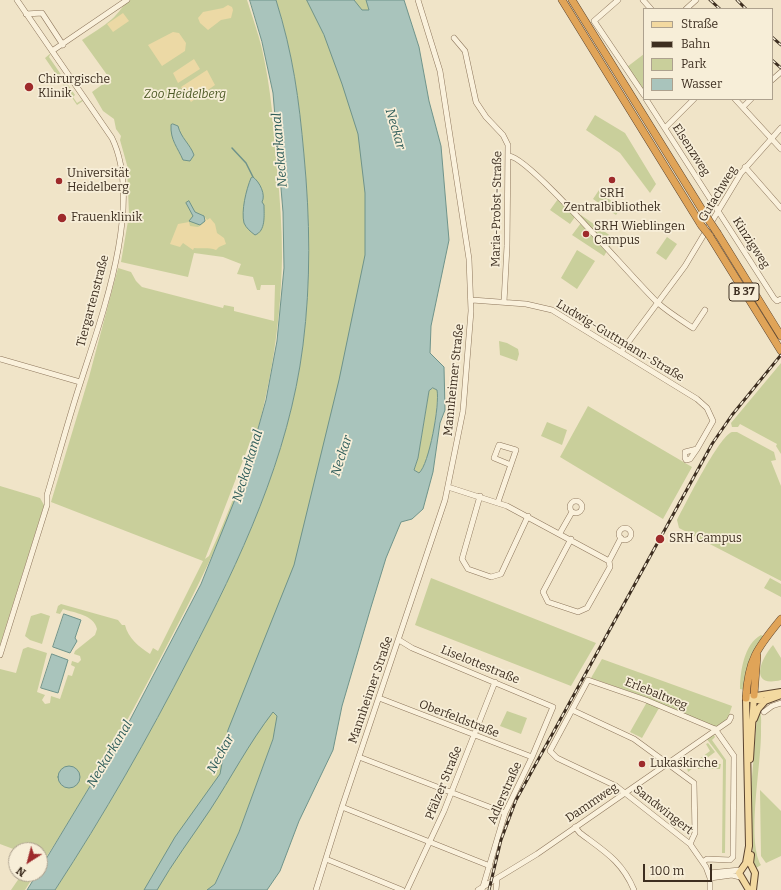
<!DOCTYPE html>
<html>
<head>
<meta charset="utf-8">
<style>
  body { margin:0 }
  #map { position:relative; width:781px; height:890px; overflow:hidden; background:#f0e4c8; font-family:Bitter,serif }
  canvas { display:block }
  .legend { position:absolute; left:643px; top:8px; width:130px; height:92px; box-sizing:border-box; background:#f7eed8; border:1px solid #ada18e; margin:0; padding:5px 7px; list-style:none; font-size:12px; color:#3d2e20 }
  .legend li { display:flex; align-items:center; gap:8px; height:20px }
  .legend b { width:20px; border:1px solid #ada18e }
  .north { position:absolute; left:8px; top:842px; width:40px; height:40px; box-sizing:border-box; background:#f7eed8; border:1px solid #ada18e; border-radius:50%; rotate:216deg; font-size:11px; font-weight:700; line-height:16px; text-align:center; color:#3d2e20 }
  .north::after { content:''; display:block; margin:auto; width:14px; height:18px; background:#9e2a2b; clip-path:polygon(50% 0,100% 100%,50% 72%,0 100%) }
  .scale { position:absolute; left:643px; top:864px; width:69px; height:18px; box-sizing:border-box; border:2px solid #3d2e20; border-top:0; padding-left:5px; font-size:12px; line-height:14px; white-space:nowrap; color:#3d2e20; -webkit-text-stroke:3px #f7eed8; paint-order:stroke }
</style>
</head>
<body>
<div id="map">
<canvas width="781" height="890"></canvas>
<ul class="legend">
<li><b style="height:5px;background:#f3d9a0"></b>Straße</li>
<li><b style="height:5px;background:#3d2e20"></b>Bahn</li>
<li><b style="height:11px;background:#c9cf9b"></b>Park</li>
<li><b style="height:11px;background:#a9c4bc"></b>Wasser</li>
</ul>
<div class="north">N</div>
<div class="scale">100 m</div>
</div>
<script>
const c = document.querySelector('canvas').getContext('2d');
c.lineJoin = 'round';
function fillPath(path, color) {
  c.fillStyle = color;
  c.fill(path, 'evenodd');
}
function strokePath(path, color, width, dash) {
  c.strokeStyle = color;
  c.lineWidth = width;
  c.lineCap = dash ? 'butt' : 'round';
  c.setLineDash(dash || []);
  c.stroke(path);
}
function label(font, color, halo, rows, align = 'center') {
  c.font = font + ' Bitter,serif';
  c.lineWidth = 3.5;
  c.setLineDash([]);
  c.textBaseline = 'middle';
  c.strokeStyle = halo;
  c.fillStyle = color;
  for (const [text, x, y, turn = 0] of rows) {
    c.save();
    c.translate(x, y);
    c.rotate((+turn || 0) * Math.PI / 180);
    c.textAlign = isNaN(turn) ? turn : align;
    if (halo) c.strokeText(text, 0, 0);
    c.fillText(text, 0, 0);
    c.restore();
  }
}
const green = new Path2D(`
  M130,0H247C252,16 258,32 262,49C271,88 274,128 277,169C280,198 282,227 282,257C281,329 268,404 245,472C225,535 194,594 163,653C125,726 85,798 40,867V850H16L0,844V669L16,673L23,649L28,647L47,653L37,692L45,695L42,700L45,704L50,703L51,696L60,699L68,675L72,676L75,667L71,665L72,661L78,663L81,660L80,656L74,654L75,651L95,635L97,629C94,615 75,613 63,609L60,614L56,613L58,606L61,604L118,620L122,625H125C128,638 139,647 150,654L153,648L158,651L203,561L51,502L89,377L118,268L131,272L136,281L142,287L223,308L224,305L234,307V311L274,321L275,285H261L260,290H257L253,277L237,274L241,264L223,257L194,253L188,277L121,262L129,215L127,165L120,140L121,136L116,129L114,119L103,111L92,92L110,79L82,40C92,33 103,27 112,19C119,13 122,6 130,0ZM252,437L254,438C242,478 227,517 209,556L205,559Z
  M276,0H366L369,10L397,171L273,739L239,832L215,884L211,890H55C104,815 148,738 189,658C240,560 289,457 303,345C311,282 310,219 304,155C299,99 293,54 276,0Z
  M51,53L49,57L75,95L73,97L77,103L82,100L83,101L77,105L45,58Z
  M644,54V91L627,67Z
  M595,115L625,133L656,184L650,193L620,153L586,130Z
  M599,190L620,209L616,215L593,199Z
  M558,199L575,217L570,224L550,210Z
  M581,215L615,239L609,248L580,217Z
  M581,223L607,251L604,256L572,235Z
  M667,237L677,244L666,260L656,253Z
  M577,250L595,261L577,289L561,278Z
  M499,341L507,343L518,349L519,354L517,361L500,355Z
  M781,363V454L776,446L777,444L740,424L738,427H732L731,423Z
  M433,388L437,390C439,405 430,464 419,473L414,470L418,458L429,391Z
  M588,406L692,467L663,519L560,457Z
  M547,422L567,430L562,445L541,436Z
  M732,432H737L774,452L776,460L771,461L781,486V581L679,528L677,520C685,505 719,436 732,432Z
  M0,486L40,498L44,505L0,645Z
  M431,578L596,643L571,686L415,625Z
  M770,578L781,584V597L764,588Z
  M41,613L50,616L42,644L30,640L25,636L31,616Z
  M761,635L763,636C751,655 747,667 745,690L740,689C740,672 744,644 761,635Z
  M773,645L781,658V680C749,688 760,660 773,645Z
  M602,659L732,706L727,721L715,728L645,697L591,678Z
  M647,702L659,708L642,738L630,732Z
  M507,711L527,718L521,734L500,726Z
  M759,711C762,715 761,723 761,729C762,762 746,839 761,865L756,868L753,862L751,789L757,717Z
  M713,733L715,737L712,740L726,760L725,853H722L723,760L706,738Z
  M708,743L715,752L699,764H721L720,769H698L697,765L688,772L687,768L710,751L706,744Z
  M760,790L781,811V856L766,863L761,856Z
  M22,874H35L25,890H11Z`);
const sand = new Path2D(`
  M228,5L232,7L233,10L231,18L221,20L208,30L200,23L198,18L203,12L223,8Z
  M123,13L129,21L113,32L107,24Z
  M173,32L179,33L186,43L185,51L162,66L148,45Z
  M194,59L200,69L178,83L173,73Z
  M207,70L215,85L191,102L181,87Z
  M204,216L207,220L210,218L215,224L217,233L224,238L226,244L219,247L216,250C208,247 202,249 194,248L193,250L183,243L180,247L170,244L178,224L189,222L190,226L198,227L205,222Z`);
const water = new Path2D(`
  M250,0H276C293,54 299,99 304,155C310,219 311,282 303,345C289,457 240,560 189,658C148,738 104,815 55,890H27L37,874H40V869L130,720L201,584L246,472L266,400L277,341L284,268L283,212L273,93L262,42Z
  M307,0H354L362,10H369L366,0H404L419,47L429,101L441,146L449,240L431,326L430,353L444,367L445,410L440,423L433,472L423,509L412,519L401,522L386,558L371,607L342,706L333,750L299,821L280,871L267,890H207L215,884L239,832L273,739L277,716L273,712C249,743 231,778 210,810C192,837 173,862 157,890H144L175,837L220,774L228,730L294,565L339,380L365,255V193L358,134L342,84L324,35ZM433,388L437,390C440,404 429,465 419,473L414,470L418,458L429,391Z
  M173,124L178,126C181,138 190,144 194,155L190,161L183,160C178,148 170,140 171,125Z
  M253,177C260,182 266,195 262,202L264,205C264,215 266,231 255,235C251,232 246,228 244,223C241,211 246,190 251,178Z
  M189,201L195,212L204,216L205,221L200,225L189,221L193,216L186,203Z
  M64,614L81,620L75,638L77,641L70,653L53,647Z
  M52,654L68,660L58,693L41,688Z
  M58 777a11 11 0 1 1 22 0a11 11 0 1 1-22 0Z`);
const stream = new Path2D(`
  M232,148L246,163L253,177`);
const minor = new Path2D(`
  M618,0L594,21L644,95
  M643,0L651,9
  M686,9L696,0
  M26,14L42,13L63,45
  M454,38L465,51L476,102L486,117L503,135L508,145L507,246L504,302
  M52,51L127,0
  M772,80L781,72
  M646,99L774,298L777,301L781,299
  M735,99L781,149
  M743,107L751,99
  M665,128L694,99
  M509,156C530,157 634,281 658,303C668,312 681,320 693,328L705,310
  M745,167L781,208
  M472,300L526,304L552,310L697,399L707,408L713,421L697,449L685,452V458L686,460L690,459L697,449
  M621,352L685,266L741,173L781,128
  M0,359L80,382
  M448,487L507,506L609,561
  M480,496L462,559L468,569L491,577L501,574L528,516
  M570 507a6 6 0 1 1 12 0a6 6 0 1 1-12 0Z
  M498,502L516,450L499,445L494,458L511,465
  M619 534a6 6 0 1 1 12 0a6 6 0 1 1-12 0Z
  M560,533L572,512
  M571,539L543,592L548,602L578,612L587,608L610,567L609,561
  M609,561L621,538
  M399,640L412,648L553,707L532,757L505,813L482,890
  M0,655L47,505V495C58,458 68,421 80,384C101,318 144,204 112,138L17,0
  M379,698L532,757
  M572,710L634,739L694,783L695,833L690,844
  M764,712L772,706L781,703
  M359,757L505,813
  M342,807L490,866
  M575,827L580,833C604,851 622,861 634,890
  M326,859L402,890
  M704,861L707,859L730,860L733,857L734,756L715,729
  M709,873L740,870
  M710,878L732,875L740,877
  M316,890L342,807L445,500L463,411L471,311L469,259L440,71L418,0
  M407,890L444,811L495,682
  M478,890L537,854L729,721L731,717
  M496,890L497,880
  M710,890V878L706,867L690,844L616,786L557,758L550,751L588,680L646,700L715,729`);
const major = new Path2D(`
  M750,697L781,692
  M746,698L749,846L746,863L739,873L749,890
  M750,699L765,701L781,695
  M754,719L758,709L765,701
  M750,759L754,695
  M751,855L750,863L755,873L753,890`);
const highway = new Path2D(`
  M562,0L701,225
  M572,0L706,216
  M718,234L781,336
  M709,235L781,351
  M754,695L757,656
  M746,698C748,660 757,648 781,619`);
const rail = new Path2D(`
  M710,0L720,9
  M737,0L746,9
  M772,37L781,45
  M772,60L781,68
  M489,890L501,840L516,800L712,444L732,415L781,355`);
const highwayBridge = new Path2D(`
  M706,216L718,234
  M701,225L709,235`);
const markers = [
  [29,87,5,"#9e2a2b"],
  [612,180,4,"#9e2a2b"],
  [59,181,4,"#9e2a2b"],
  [62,218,5,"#9e2a2b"],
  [586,234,4,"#9e2a2b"],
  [660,539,5,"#9e2a2b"],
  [642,764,4,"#9e2a2b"]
];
const shields = [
  [744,292,30]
];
const shieldNames = [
  ["B 37",744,292]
];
const poiNames = [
  ["Chirurgische",38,80],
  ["Klinik",38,94],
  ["Universität",67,174],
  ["Heidelberg",67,188],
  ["SRH",612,194,"center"],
  ["Zentralbibliothek",612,208,"center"],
  ["Frauenklinik",71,218],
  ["SRH Wieblingen",594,227],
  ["Campus",594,241],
  ["SRH Campus",669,539],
  ["Lukaskirche",650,764]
];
const parkNames = [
  ["Zoo Heidelberg",185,95]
];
const streetNames = [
  ["Elsenzweg",691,150,57],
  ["Gutachweg",718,194,-59],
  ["Maria-Probst-Straße",497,209,-89],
  ["Kinzigweg",751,243,57],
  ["Tiergartenstraße",93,301,-75],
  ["Ludwig-Guttmann-Straße",620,341,31],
  ["Mannheimer Straße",454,380,-84],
  ["Liselottestraße",480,665,22],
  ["Mannheimer Straße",371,690,-71],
  ["Erlebaltweg",656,694,22],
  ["Oberfeldstraße",459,719,21],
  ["Pfälzer Straße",444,783,-68],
  ["Adlerstraße",505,793,-66],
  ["Dammweg",592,803,-34],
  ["Sandwingert",663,810,38]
];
const waterNames = [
  ["Neckar",395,129,73],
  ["Neckarkanal",280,150,-95],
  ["Neckar",342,456,-72],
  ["Neckarkanal",248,466,-73],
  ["Neckarkanal",110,754,-59],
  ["Neckar",221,754,-61]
];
fillPath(green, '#c9cf9b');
fillPath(sand, '#ecd9a5');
fillPath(water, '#a9c4bc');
strokePath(water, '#6f938a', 1);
strokePath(stream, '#6f938a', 1.5);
strokePath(minor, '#8d765c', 6);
strokePath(major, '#5b4430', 8);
strokePath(highway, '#5b4430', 8);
strokePath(minor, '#faf1dc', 5);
strokePath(major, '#f3d9a0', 6);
strokePath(highway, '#e0a458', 7);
strokePath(rail, '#3d2e20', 3);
strokePath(rail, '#f7eed8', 1.5, [4.5]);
strokePath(highwayBridge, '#5b4430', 8, []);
strokePath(highwayBridge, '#e0a458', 7);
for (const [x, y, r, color] of markers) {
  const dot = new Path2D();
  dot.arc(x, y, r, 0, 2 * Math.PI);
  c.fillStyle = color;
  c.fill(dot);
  strokePath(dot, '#f7eed8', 1.5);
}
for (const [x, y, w] of shields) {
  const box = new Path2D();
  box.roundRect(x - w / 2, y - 9, w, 18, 3);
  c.fillStyle = '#f7eed8';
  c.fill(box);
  strokePath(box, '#3d2e20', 1);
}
label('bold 11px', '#3d2e20', null, shieldNames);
label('12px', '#3d2e20', '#f7eed8', poiNames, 'left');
label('italic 12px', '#4d5a26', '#f7eed8', parkNames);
label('12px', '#3d2e20', '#f7eed8', streetNames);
label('italic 13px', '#2f5d5a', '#f7eed8', waterNames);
</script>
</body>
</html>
